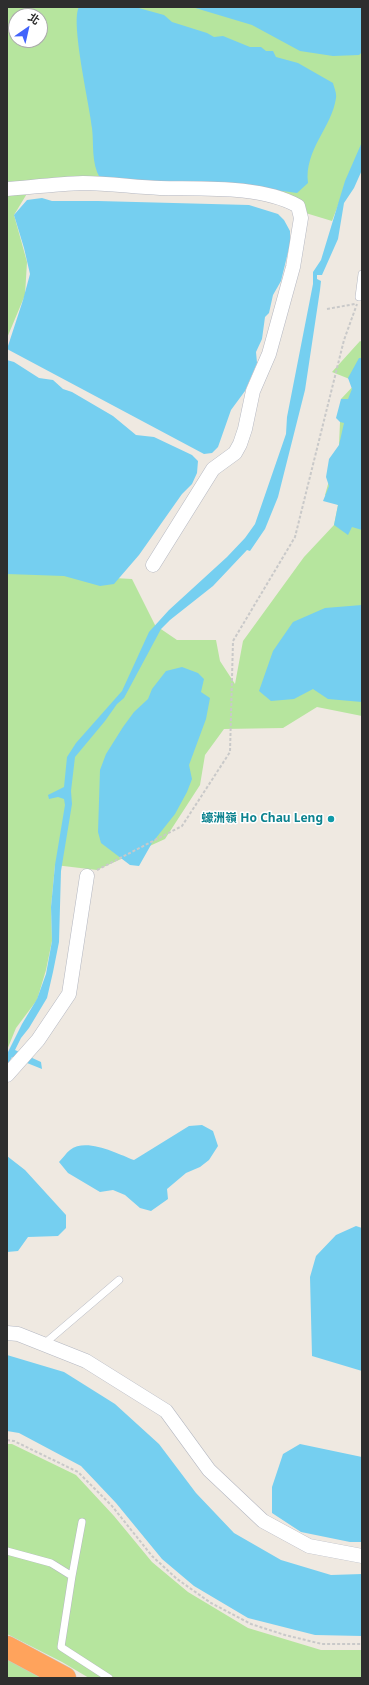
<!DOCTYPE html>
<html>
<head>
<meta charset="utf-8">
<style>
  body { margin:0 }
  #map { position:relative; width:369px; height:1685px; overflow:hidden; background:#efe9e1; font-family:"Noto Sans","Noto Sans TC",sans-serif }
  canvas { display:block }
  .frame { position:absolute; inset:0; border:8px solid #2e2e2e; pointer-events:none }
  .north { position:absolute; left:8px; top:8px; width:40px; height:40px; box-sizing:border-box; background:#fff; border:1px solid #ababab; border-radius:50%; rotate:34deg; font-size:11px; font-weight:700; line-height:16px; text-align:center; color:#2e2e2e }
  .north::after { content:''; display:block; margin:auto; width:14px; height:18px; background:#4264fb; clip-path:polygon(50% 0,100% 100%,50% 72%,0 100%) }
</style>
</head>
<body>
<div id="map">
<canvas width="369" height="1685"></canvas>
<div class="frame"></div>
<div class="north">北</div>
</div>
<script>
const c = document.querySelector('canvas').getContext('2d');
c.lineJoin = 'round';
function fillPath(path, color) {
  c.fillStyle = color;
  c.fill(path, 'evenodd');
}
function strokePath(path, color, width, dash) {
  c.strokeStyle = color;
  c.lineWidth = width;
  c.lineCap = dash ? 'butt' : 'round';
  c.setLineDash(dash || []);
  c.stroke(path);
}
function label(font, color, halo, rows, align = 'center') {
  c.font = font + ' "Noto Sans","Noto Sans TC",sans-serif';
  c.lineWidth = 3;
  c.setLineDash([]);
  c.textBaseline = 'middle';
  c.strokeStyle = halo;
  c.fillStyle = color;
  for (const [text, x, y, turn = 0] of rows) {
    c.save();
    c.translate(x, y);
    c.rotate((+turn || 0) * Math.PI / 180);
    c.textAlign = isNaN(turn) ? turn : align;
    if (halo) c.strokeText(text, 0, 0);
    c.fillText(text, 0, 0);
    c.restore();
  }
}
const green = new Path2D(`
  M7,7H362V143L332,221L299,211L256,193L31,187L14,215L27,262L25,295L7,338ZM16,16H40V40H16Z
  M360,341L362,342V716L317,707L283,728L224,729L205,755L200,785L165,839L97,870L55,865L51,907L52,941L46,970L37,1000L16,1028L7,1050V572L132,579L155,625L177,640H216L220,661L235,684L243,641L304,557L334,525L338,505L325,495L339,445L341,399L357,382L332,372Z
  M7,1444H12L76,1475L114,1516L152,1562L188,1592L248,1628L321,1650H362V1678H89L62,1662L7,1634Z
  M7,1659L45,1678H7Z`);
const water = new Path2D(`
  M79,7H135L164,15L172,22L207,33L214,37L223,36L250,47H261L266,51H273L276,57L298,63L333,83C334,87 337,94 336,98C332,127 304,150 308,183L297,193L246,186L100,178C91,163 94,144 92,128C90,106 70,22 79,7Z
  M192,7H362V52L359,55L333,56L300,51L252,25Z
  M362,142V170L354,188L344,203L338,239L322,275H317V279L321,281L320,290L305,390L278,497L265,529L250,551L247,550L213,586L170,620L161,629L124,698L117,704L105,721L75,757L71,791L72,804L61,871L59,942L53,972L47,998L29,1028L21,1038L15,1050L41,1062L42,1069L12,1057L7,1066V1054L22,1024L37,999L46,974L52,941L51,907L55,865L65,805L64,799L58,797L49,799L48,795L64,787L67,757L76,743L122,691L149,632L169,610L227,557L245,538L255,524L286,434L287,417L313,284V272L321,260L345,181Z
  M42,198L52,201H98L249,205L278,214L284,220L290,231V244L281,281L273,295L269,313L265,317L262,339L256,352L257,363L245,391L231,410L218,447L212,453L204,454L7,349L23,300L30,274L24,248L14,215L27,200Z
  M359,358H362V530L352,527L348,535L334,525L338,505L323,501L329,486L326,477L329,459L339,445L344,423L340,422L336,418L341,399H348L352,389L348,378Z
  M7,360L14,362L39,378L53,380L63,389L72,392L113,416L136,435L154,437L192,455L198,461L197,473L192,484L182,494L139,555L114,584L100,586L64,576L7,574Z
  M362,605V702L328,699L313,689L294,699L271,701L259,691L273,651L293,622L325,608Z
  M182,667L198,673L204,679L201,692L210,698L206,719L189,765L192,779L187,792L175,814L152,843L139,866L130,865L101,843L98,832L100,770L106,754L123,727L134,712L148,699L152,689L166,671Z
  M202,1125L213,1131L218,1146L209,1160L200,1167L186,1173L167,1189L168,1199L151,1211L140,1208L125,1195L113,1190L100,1192L68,1173L59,1162C63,1158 66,1153 70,1150C86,1137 118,1154 134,1160L189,1126Z
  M7,1156L25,1170L66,1215V1228L58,1236L28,1237L18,1251L7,1252Z
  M356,1226L362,1228V1371L312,1356L310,1277L316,1256L336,1235Z
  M7,1355L64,1372L115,1404L159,1444L196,1493L234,1533L281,1560L331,1575L362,1574V1636L315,1635L248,1618L194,1586L162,1559L116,1503L81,1466L19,1433L7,1431Z
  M300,1444L362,1457V1542H350L301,1532L272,1513V1487L283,1454Z`);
const path = new Path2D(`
  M327,309L355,304
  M97,870L182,826L230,752L233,641L295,537L344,340L357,304
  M7,1440L14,1441L78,1472L112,1506L152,1556L177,1579L211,1603L251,1624L285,1635L322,1644H362`);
const service = new Path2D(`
  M359,297L362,274
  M44,1344L119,1280
  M7,1551L51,1563L72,1576L61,1647L109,1678
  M72,1576L82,1522`);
const minor = new Path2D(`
  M7,189C32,187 58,184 83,183C109,183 134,187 160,188C201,189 261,185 298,206L301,218L293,267L269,354L253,391L245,429L240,444L235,453L213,469L153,565
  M7,1075L38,1040L69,994L87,876
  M7,1333L18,1334L86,1361L166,1411L209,1470L263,1521L309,1546L362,1556`);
const motorway = new Path2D(`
  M7,1647L65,1678`);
const markers = [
  [331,819,4,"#0f9aa8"]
];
const cultureNames = [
  ["蠔洲嶺 Ho Chau Leng",323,819]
];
fillPath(green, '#b6e59e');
fillPath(water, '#75cff0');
strokePath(service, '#b4b7c1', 8);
strokePath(minor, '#b4b7c1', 15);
strokePath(motorway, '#c9c9c9', 23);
strokePath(path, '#c9c9c9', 2, [3, 2]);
strokePath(service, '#fff', 7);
strokePath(minor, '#fff', 14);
strokePath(motorway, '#ffa35c', 22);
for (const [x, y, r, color] of markers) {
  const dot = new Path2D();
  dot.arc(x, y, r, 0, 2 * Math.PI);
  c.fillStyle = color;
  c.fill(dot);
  strokePath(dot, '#fff', 1.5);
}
label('bold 12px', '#0d838f', '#fff', cultureNames, 'right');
</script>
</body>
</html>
